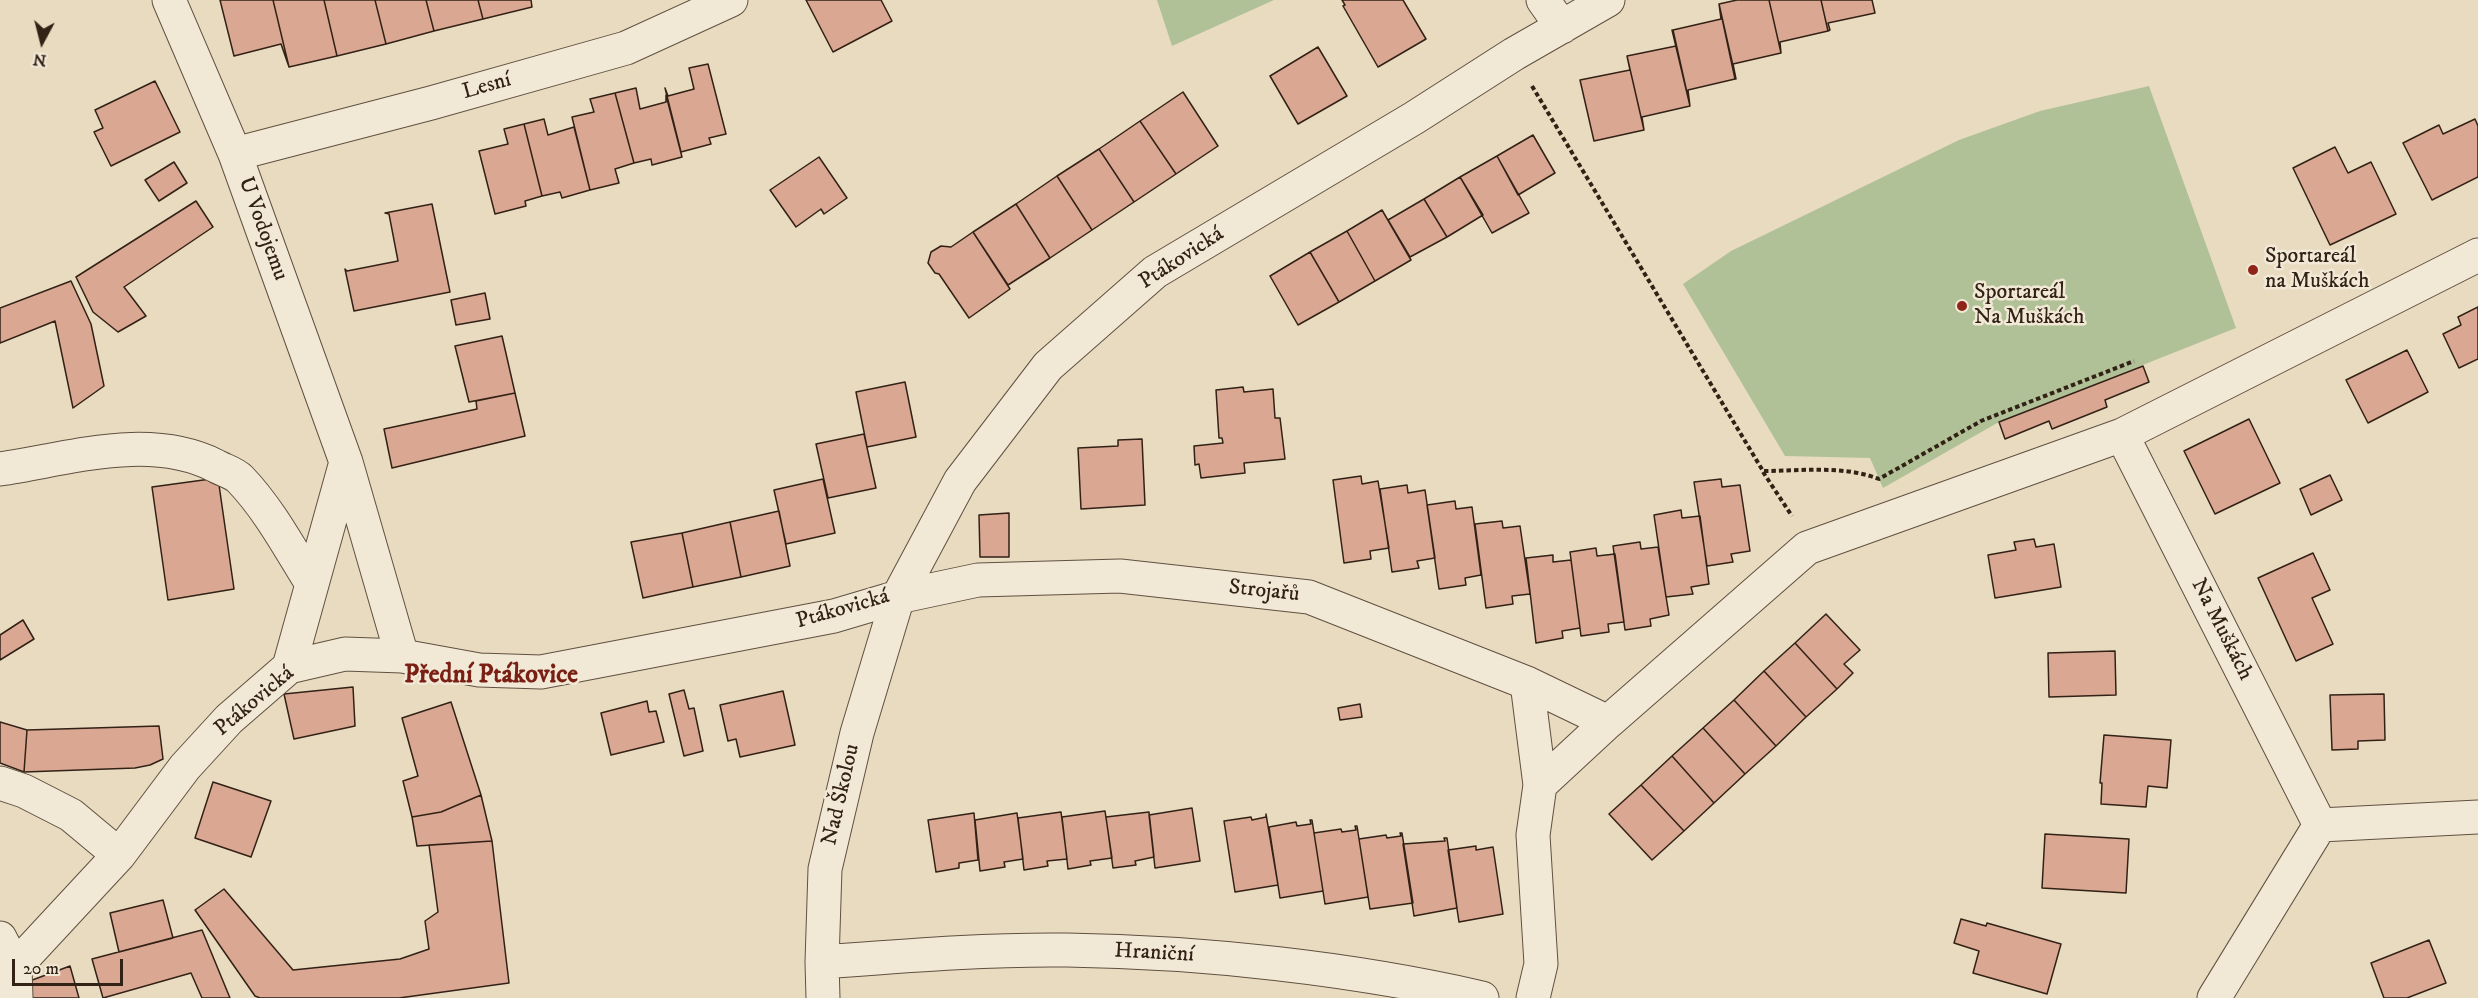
<!DOCTYPE html>
<html>
<head>
<meta charset="utf-8">
<style>
  body { margin:0 }
  #map { position:relative; width:2478px; height:998px; overflow:hidden; background:#e9dbc0; font-family:"IM FELL DW Pica",serif }
  canvas { display:block }
  .north { position:absolute; left:12px; top:12px; width:60px; height:60px; -webkit-text-stroke:4px #f1e8d6; paint-order:stroke; rotate:187deg; font-size:16px; font-weight:700; line-height:24px; text-align:center; color:#322115 }
  .north::after { content:''; display:block; margin:auto; width:21px; height:27px; background:#322115; clip-path:polygon(50% 0,100% 100%,50% 72%,0 100%) }
  .scale { position:absolute; left:12px; top:959px; width:111px; height:27px; box-sizing:border-box; border:3px solid #322115; border-top:0; padding-left:8px; font-size:18px; line-height:21px; white-space:nowrap; color:#322115; -webkit-text-stroke:4px #f1e8d6; paint-order:stroke }
</style>
</head>
<body>
<div id="map">
<canvas width="2478" height="998"></canvas>
<div class="north">N</div>
<div class="scale">20 m</div>
</div>
<script>
const c = document.querySelector('canvas').getContext('2d');
c.lineJoin = 'round';
function fillPath(path, color) {
  c.fillStyle = color;
  c.fill(path, 'evenodd');
}
function strokePath(path, color, width, dash) {
  c.strokeStyle = color;
  c.lineWidth = width;
  c.lineCap = dash ? 'butt' : 'round';
  c.setLineDash(dash || []);
  c.stroke(path);
}
function label(font, color, halo, rows, align = 'center') {
  c.font = font + ' "IM FELL DW Pica",serif';
  c.lineWidth = 5;
  c.setLineDash([]);
  c.textBaseline = 'middle';
  c.strokeStyle = halo;
  c.fillStyle = color;
  for (const [text, x, y, turn = 0] of rows) {
    c.save();
    c.translate(x, y);
    c.rotate((+turn || 0) * Math.PI / 180);
    c.textAlign = isNaN(turn) ? turn : align;
    if (halo) c.strokeText(text, 0, 0);
    c.fillText(text, 0, 0);
    c.restore();
  }
}
const green = new Path2D(`
  M1157,0H1274L1172,46Z
  M2149,86L2236,328L1999,422L1883,488L1870,458L1785,456L1683,284L1731,251L1959,140L2040,111Z`);
const building = new Path2D(`
  M220,0H273L289,67L281,44L234,56Z
  M273,0H324L337,56L289,67Z
  M324,0H375L386,44L337,56Z
  M375,0H426L434,31L386,44Z
  M426,0H478L483,19L434,31Z
  M478,0H531L532,7L483,19Z
  M806,0H881L892,21L833,52Z
  M1342,0H1403L1426,39L1378,67L1343,6L1345,5Z
  M1737,0H1769L1781,53L1733,64L1736,79L1719,4Z
  M1769,0H1821L1828,31L1780,42L1781,53Z
  M1821,0H1872L1875,13L1828,23L1830,30L1828,31Z
  M1719,4L1735,79L1688,90L1690,106L1673,30L1721,19Z
  M1672,30L1690,106L1642,117L1644,130L1627,56L1676,46Z
  M1318,47L1347,96L1298,124L1270,76Z
  M1627,56L1644,130L1594,141L1580,80L1630,70Z
  M708,64L726,134L709,138L711,144L681,152L665,88L668,96L694,89L689,68Z
  M155,81L180,132L111,166L94,132L103,128L95,110Z
  M636,88L640,109L666,102V95L682,157L652,165L651,159L634,163L615,93Z
  M1183,92L1218,146L1176,174L1140,121Z
  M615,93L634,163L615,169L619,183L590,190L572,117L594,112L590,99Z
  M544,119L548,135L574,127L590,190L562,198L560,192L542,196L524,124Z
  M2475,119L2478,126V177L2432,200L2403,143L2439,125L2443,134Z
  M1140,121L1176,174L1134,202L1099,149Z
  M524,124L542,196L525,201L526,206L495,214L479,151L508,144L504,129Z
  M1533,135L1555,173L1518,195L1497,156Z
  M2335,147L2348,173L2371,162L2396,214L2330,245L2293,168Z
  M1099,149L1134,202L1092,230L1057,176Z
  M1497,156L1529,213L1492,233L1460,177Z
  M819,157L847,198L824,214L821,209L796,227L770,190Z
  M174,162L187,183L159,201L145,180Z
  M1057,176L1092,230L1050,258L1016,204Z
  M1460,177L1483,215L1447,237L1424,199Z
  M1424,199L1447,237L1410,257L1388,220Z
  M196,201L213,227L124,287L146,316L118,332L93,312L76,277Z
  M432,204L450,292L354,311L345,269L347,271L398,261L389,214L385,213Z
  M1016,204L1050,258L1008,285L973,232Z
  M1382,210L1411,260L1375,281L1347,231Z
  M1347,231L1375,281L1339,302L1310,252Z
  M973,232L1010,289L969,318L939,274L935,273L928,263L931,252L941,246L951,247Z
  M1310,252L1339,302L1298,325L1270,276Z
  M71,281L91,324L104,386L73,408L55,321L0,343V308Z
  M485,293L490,319L456,325L451,300Z
  M2478,307V359L2459,368L2443,334L2461,325L2458,317Z
  M502,336L515,393L469,402L455,346Z
  M2407,350L2428,392L2368,423L2346,380Z
  M2143,366L2149,382L2105,400L2107,407L2052,429L2049,421L2005,439L1999,422Z
  M905,382L916,437L867,447L856,392Z
  M1243,387L1244,392L1273,389L1275,418H1280L1285,459L1244,463L1245,473L1201,478L1199,464L1195,465L1194,446L1223,443L1222,438H1219L1216,390Z
  M515,393L525,436L392,468L384,429L477,409L476,401Z
  M2249,419L2280,483L2215,514L2184,451Z
  M864,434L876,488L828,498L816,444Z
  M1142,439L1145,505L1081,509L1078,448L1118,446V440Z
  M2330,475L2342,500L2311,515L2300,489Z
  M1361,476L1362,484L1378,481L1389,548L1370,551L1371,559L1344,563L1333,480Z
  M218,478L234,589L168,600L152,487Z
  M823,479L835,533L786,544L774,490Z
  M1721,479L1722,487L1740,485L1750,551L1731,554L1733,562L1707,566L1694,482Z
  M1407,485L1408,493L1425,490L1435,558L1417,561L1419,568L1392,572L1380,489Z
  M1455,501L1456,509L1472,507L1481,575L1465,578L1466,585L1439,589L1427,505Z
  M1681,510L1682,518L1700,516L1709,584L1691,587L1693,594L1666,597L1654,515Z
  M779,511L790,566L741,577L730,522Z
  M1009,513V557H980L979,515Z
  M1502,521L1503,528L1520,526L1530,594L1512,596L1513,604L1486,608L1475,524Z
  M730,522L741,577L693,587L682,533Z
  M682,533L693,587L643,598L631,542Z
  M2034,539L2036,547L2054,544L2061,587L1995,598L1988,555L2016,550L2014,542Z
  M1640,542L1641,549L1658,547L1669,615L1650,619L1651,626L1625,630L1613,546Z
  M1596,548L1597,556L1615,554L1624,622L1608,624L1609,632L1581,636L1570,552Z
  M2313,553L2330,590L2312,598L2333,644L2296,661L2258,578Z
  M1553,555V562L1571,560L1580,628L1562,631L1563,638L1536,643L1526,558Z
  M1826,614L1860,650L1844,664L1853,673L1837,689L1795,643Z
  M23,620L34,639L0,660V635Z
  M1795,643L1837,689L1806,717L1764,671Z
  M2115,651L2116,695L2049,697L2048,653Z
  M1764,671L1806,717L1776,746L1734,700Z
  M353,687L355,726L294,739L284,694Z
  M684,690L689,709L694,708L703,751L684,756L669,694Z
  M783,691L795,745L740,757L736,739L728,741L720,705Z
  M2384,694L2385,740L2358,741V749L2332,750L2330,695Z
  M1734,700L1776,746L1745,774L1703,728Z
  M647,701L649,712L656,711L664,742L611,755L601,713Z
  M451,702L481,795L441,812L412,817L403,781L418,776L402,718Z
  M1360,704L1362,717L1340,720L1338,708Z
  M0,722L27,730L24,772L0,763Z
  M159,726L163,759L150,765L135,768L24,772L27,730Z
  M1703,728L1745,774L1714,803L1672,756Z
  M2104,735L2171,740L2167,788L2148,786L2146,807L2101,804L2102,783H2100Z
  M1672,756L1714,803L1684,831L1641,785Z
  M213,782L271,801L251,857L195,838Z
  M1641,785L1684,831L1652,860L1609,814Z
  M481,795L492,841L417,846L412,817L441,812Z
  M1192,808L1200,861L1155,868L1149,815Z
  M1105,811L1112,858L1090,861L1091,865L1068,869L1062,817Z
  M1061,812L1067,859L1047,861L1048,866L1024,870L1018,818Z
  M1149,812L1154,857L1135,861L1136,865L1113,868L1106,817Z
  M974,813L978,860L959,863V868L936,872L928,820Z
  M1017,813L1023,859L1004,862L1005,867L980,871L975,820Z
  M1266,814L1278,885L1235,892L1224,821L1251,817L1252,820L1266,817Z
  M1310,820H1312L1323,891L1280,898L1269,827L1296,822L1297,826L1311,824Z
  M1355,826H1357L1368,897L1325,904L1314,833L1341,829L1342,832L1356,830Z
  M1400,833H1402L1413,903L1370,909L1359,839L1386,835L1387,838L1401,836Z
  M2045,834L2129,839L2126,893L2042,888Z
  M1444,838H1447L1457,908L1414,916L1403,844L1445,841Z
  M492,841L509,983L399,998H260L255,996L195,910L224,889L293,970L400,959L429,949L425,921L438,912L429,845Z
  M1476,846V850L1493,847L1503,914L1459,922L1448,850Z
  M163,900L173,938L119,952L110,913Z
  M1961,919L1986,926L1987,923L2061,944L2047,994L1973,973L1979,951L1954,943Z
  M202,930L230,998H202L191,973L103,998L92,959Z
  M2429,940L2446,983L2407,998H2384L2371,963Z
  M70,966L79,998H32L27,982Z`);
const path = new Path2D(`
  M1532,86L1763,471C1801,471 1843,465 1879,479L1981,421L2134,361
  M1763,472L1792,516`);
const minor = new Path2D(`
  M169,0L235,154L346,462L402,656
  M1543,0L1562,27
  M235,154L431,103L626,48L731,0
  M2122,435L2320,825L2478,817
  M0,469C69,459 149,432 216,466C223,470 234,473 240,479C269,509 290,549 312,584
  M289,667L346,462
  M1527,683L1540,785L1533,835L1541,964L1533,998
  M0,783L24,791L71,815L119,855
  M1540,785L1608,722L1807,548L2122,435L2478,255
  M0,938L15,967
  M822,962C903,956 986,949 1067,950C1202,952 1351,968 1482,998
  M16,998L15,967L119,855L185,767L229,719L289,667L345,654L402,656L479,670L541,672L834,616L898,597L960,481L1048,366L1155,272L1414,118L1514,54L1608,0
  M823,998L822,962L825,869L857,733L898,597L978,580L1120,576L1309,597L1527,683L1608,722
  M2214,998L2320,825`);
const markers = [
  [2253,270,6,"#8f2418"],
  [1962,306,6,"#8f2418"]
];
const streetNames = [
  ["Lesní",487,87,-16],
  ["U Vodojemu",262,229,70],
  ["Ptákovická",1182,259,-33],
  ["Strojařů",1264,592,6],
  ["Ptákovická",843,610,-16],
  ["Na Muškách",2221,630,63],
  ["Ptákovická",255,702,-40],
  ["Nad Školou",842,795,-77],
  ["Hraniční",1154,954,3]
];
const poiNames = [
  ["Sportareál",2265,257],
  ["na Muškách",2265,282],
  ["Sportareál",1974,293],
  ["Na Muškách",1974,318]
];
const quarterNames = [
  ["Přední Ptákovice",491,677]
];
fillPath(green, '#b1c197');
fillPath(building, '#daa793');
strokePath(building, '#322115', 1.5);
strokePath(minor, '#605040', 35);
strokePath(path, '#322115', 4, [4.5, 3]);
strokePath(minor, '#f1e8d6', 33);
for (const [x, y, r, color] of markers) {
  const dot = new Path2D();
  dot.arc(x, y, r, 0, 2 * Math.PI);
  c.fillStyle = color;
  c.fill(dot);
  strokePath(dot, '#f1e8d6', 2);
}
label('22px', '#322115', '#f1e8d6', streetNames);
label('22px', '#322115', '#f1e8d6', poiNames, 'left');
label('bold 26px', '#7a1f14', '#f1e8d6', quarterNames);
</script>
</body>
</html>
